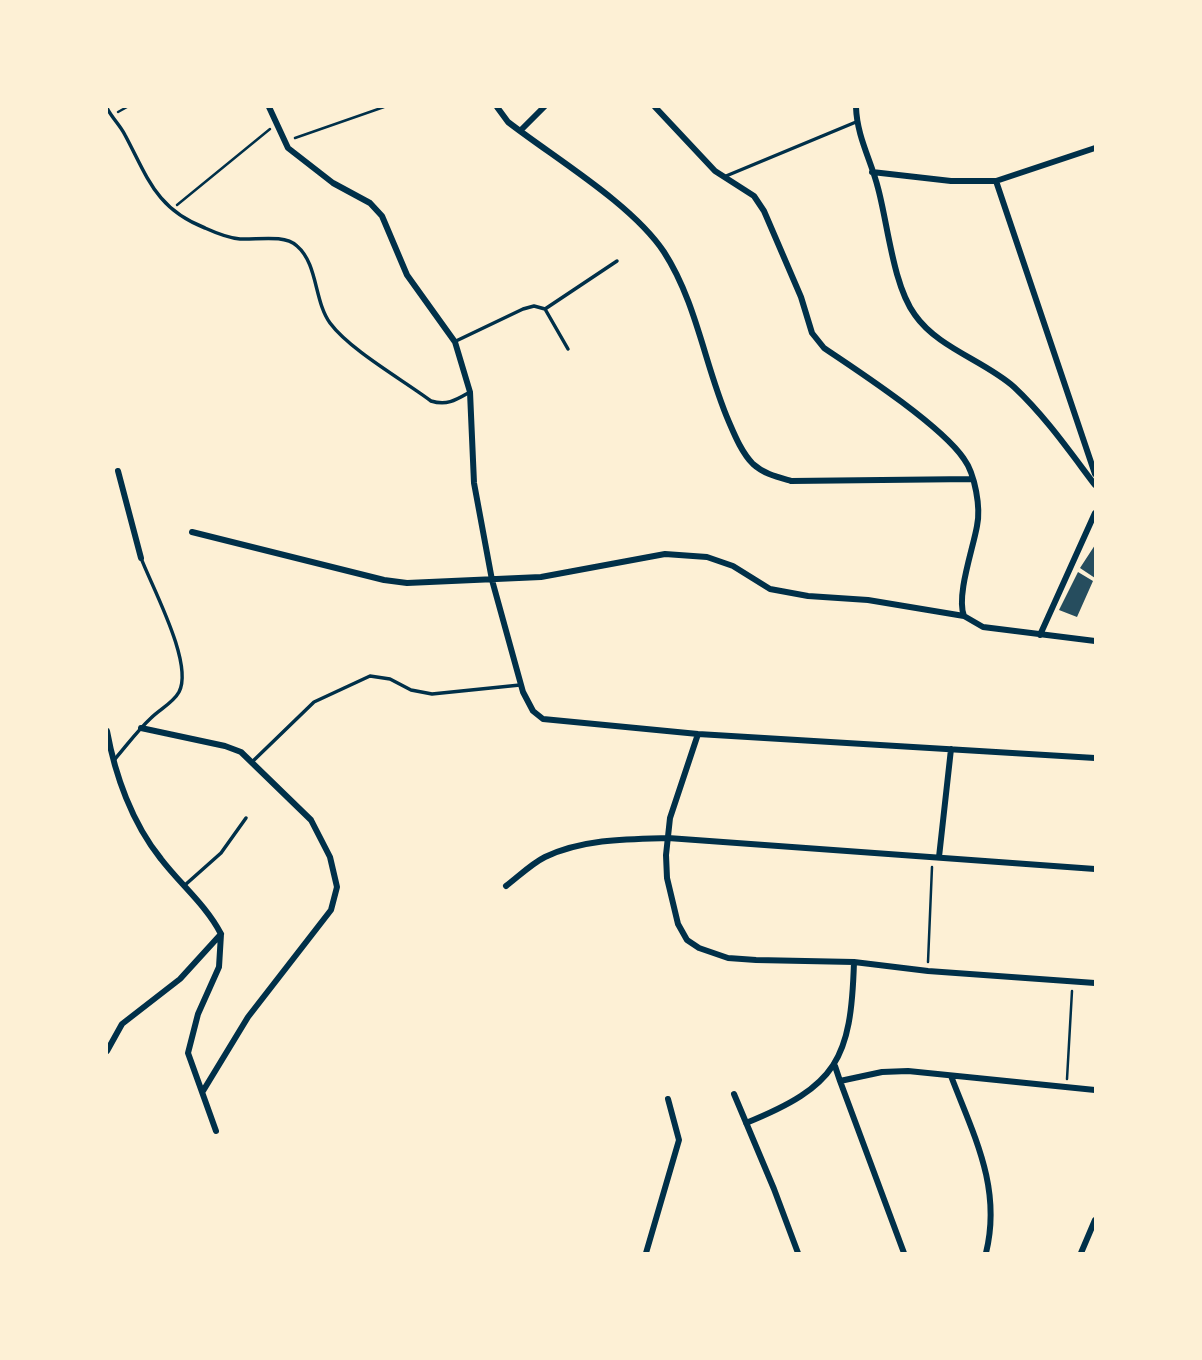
<!DOCTYPE html>
<html>
<head>
<meta charset="utf-8">
<style>
  body { margin:0 }
  #map { position:relative; width:1202px; height:1360px; overflow:hidden; background:#fdf0d5; font-family:"DejaVu Sans",sans-serif }
  canvas { display:block }
  .frame { position:absolute; inset:0; border:108px solid #fdf0d5; pointer-events:none }
</style>
</head>
<body>
<div id="map">
<canvas width="1202" height="1360"></canvas>
<div class="frame"></div>
</div>
<script>
const c = document.querySelector('canvas').getContext('2d');
c.lineJoin = 'round';
function fillPath(path, color) {
  c.fillStyle = color;
  c.fill(path, 'evenodd');
}
function strokePath(path, color, width, dash) {
  c.strokeStyle = color;
  c.lineWidth = width;
  c.lineCap = dash ? 'butt' : 'round';
  c.setLineDash(dash || []);
  c.stroke(path);
}
const building = new Path2D(`
  M1095,545V578L1080,568Z
  M1078,572L1093,581L1077,617L1059,610Z`);
const path = new Path2D(`
  M118,112L127,107
  M295,138L384,107
  M177,205L270,129
  M928,962L932,867
  M1067,1079L1072,991`);
const service = new Path2D(`
  M107,108C112,118 120,125 125,135C148,178 156,209 205,228C216,233 228,238 240,239C257,240 284,234 297,246C318,264 314,301 330,323C350,350 403,380 431,401C447,406 456,400 470,392
  M726,176L856,122
  M545,309L568,349
  M456,341L523,309L534,306L545,309L617,261
  M115,759C127,745 138,730 151,718C160,709 173,703 179,692C194,664 152,587 141,558
  M252,762L314,702L370,676L390,679L411,690L432,694L520,685
  M185,885L221,853L246,818`);
const minor = new Path2D(`
  M269,107L288,148L333,183L370,203L382,216L407,275L455,342L470,392L474,483L492,580L523,692L533,711L543,719L698,734L1095,758
  M497,107L508,122C556,159 632,204 664,252C697,303 705,367 729,422C735,436 742,453 753,464C764,474 777,477 791,481L973,479
  M655,107L715,171L754,196L764,211L801,297L812,333L824,348C860,372 942,426 964,459C975,474 981,508 977,526C973,549 956,596 964,616
  M856,107C857,137 871,160 878,188C888,225 893,285 915,315C938,348 985,361 1014,387C1045,416 1070,452 1095,485
  M520,131L544,107
  M872,172L951,181H996L1095,148
  M996,181L1095,474
  M118,471L141,558
  M192,532L384,580L407,583L541,577L665,554L707,557L733,566L770,589L808,596L868,600L964,616L983,627L1095,641
  M1040,635L1095,513
  M141,728L225,746L241,752L311,820L330,857L337,887L331,910L248,1017L203,1091
  M107,731C115,775 132,823 161,859C181,885 206,905 221,934
  M698,734L670,818L666,855L667,878L678,924L687,940L699,948L728,958L756,960L854,962L928,971L1095,983
  M939,857L951,749
  M506,886C518,877 531,864 545,857C583,839 627,839 668,838L1095,869
  M107,1051L122,1024L180,979L221,934
  M835,1066L840,1081L882,1072L908,1071L1095,1090
  M951,1076C974,1136 1002,1188 986,1253
  M840,1081L904,1253
  M734,1094L774,1189L798,1253
  M746,1123C837,1086 851,1060 854,962
  M216,1131L188,1053L198,1014L219,967L221,934
  M646,1253L679,1140L668,1099
  M1081,1253L1095,1220`);
fillPath(building, '#264d5e');
strokePath(path, '#003049', 2.5);
strokePath(service, '#003049', 3.5);
strokePath(minor, '#003049', 6);
</script>
</body>
</html>
